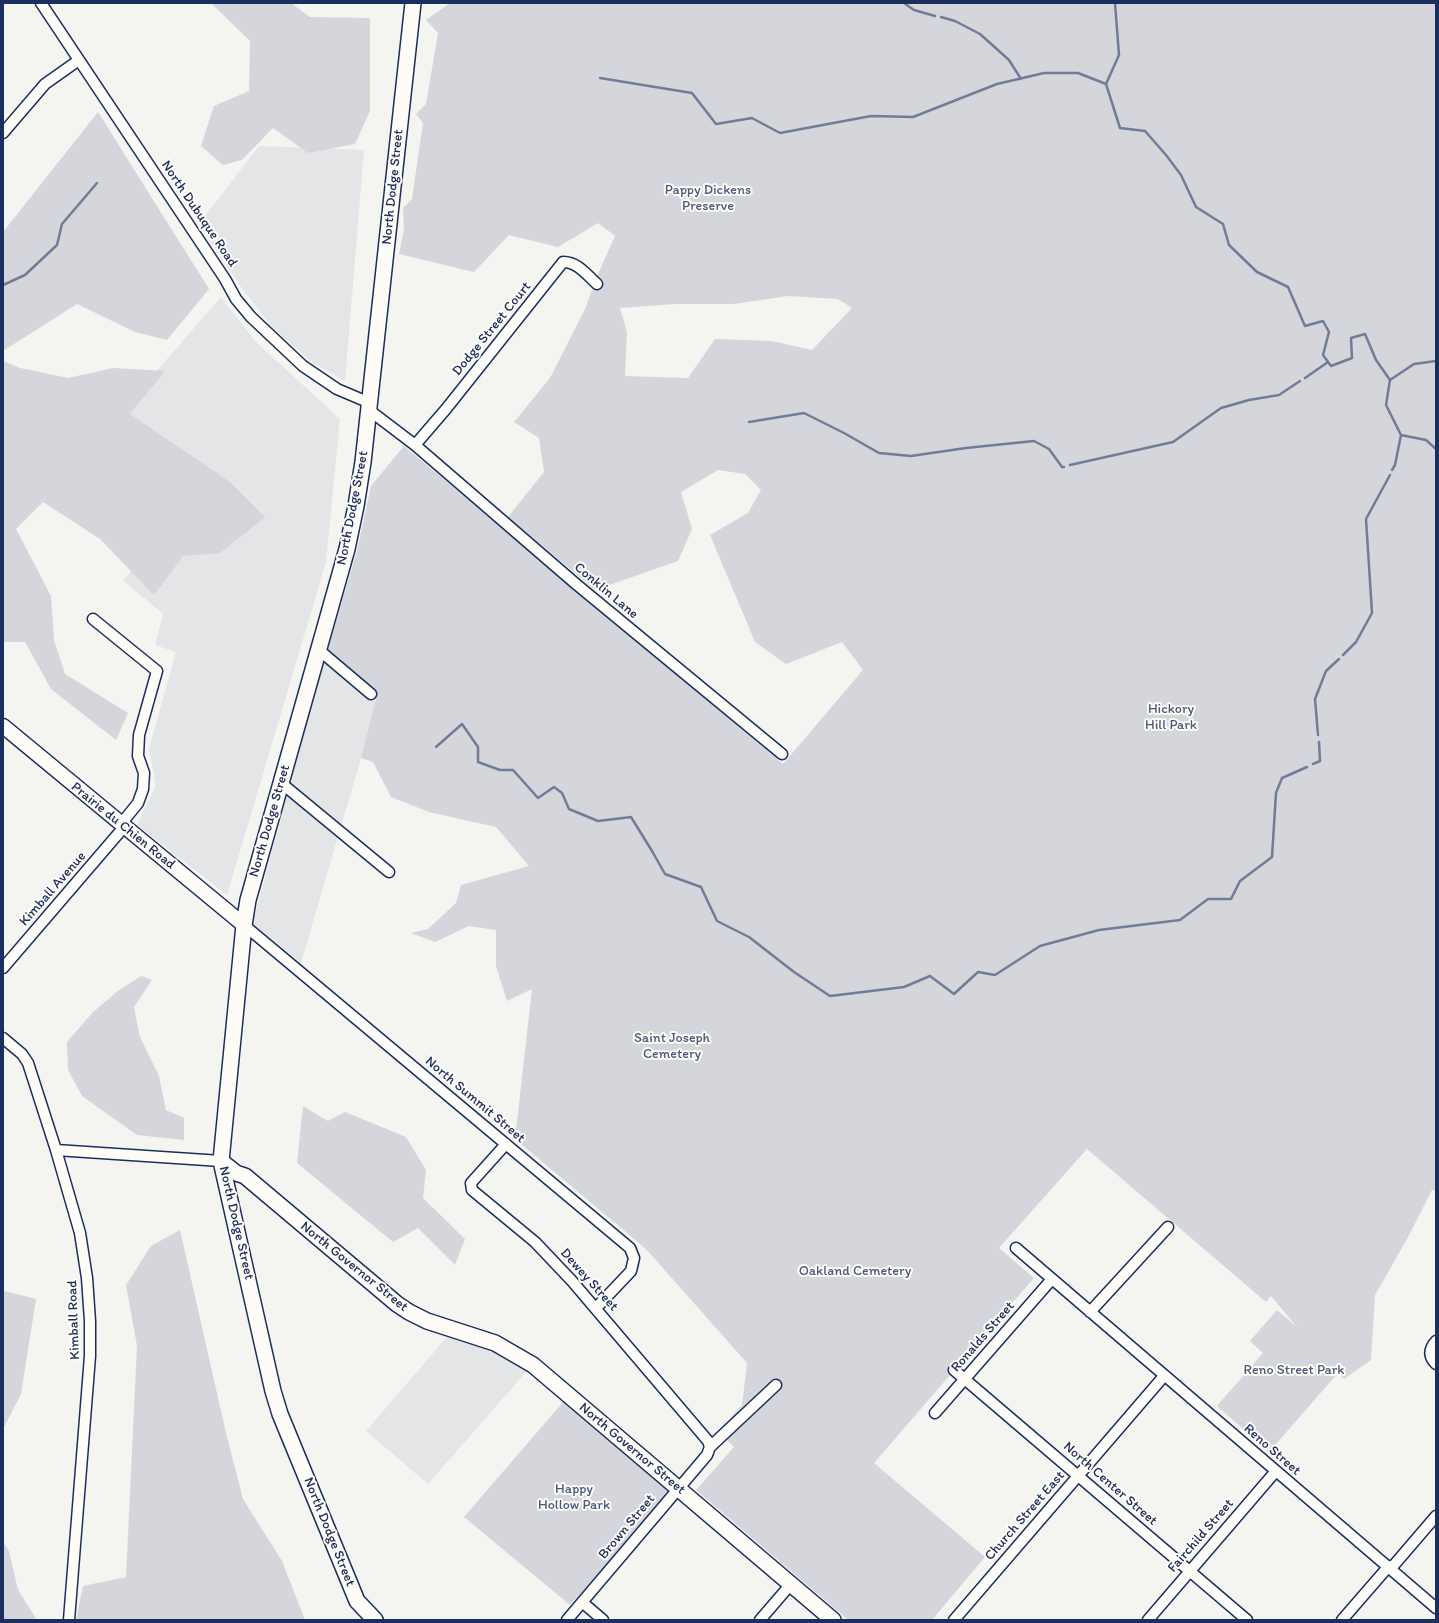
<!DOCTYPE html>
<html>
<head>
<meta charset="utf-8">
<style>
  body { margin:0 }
  #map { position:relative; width:1439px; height:1623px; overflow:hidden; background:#f4f4f1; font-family:Itim,sans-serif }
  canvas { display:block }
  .frame { position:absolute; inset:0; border:4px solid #1b2f5e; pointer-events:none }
</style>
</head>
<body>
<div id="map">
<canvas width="1439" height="1623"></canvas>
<div class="frame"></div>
</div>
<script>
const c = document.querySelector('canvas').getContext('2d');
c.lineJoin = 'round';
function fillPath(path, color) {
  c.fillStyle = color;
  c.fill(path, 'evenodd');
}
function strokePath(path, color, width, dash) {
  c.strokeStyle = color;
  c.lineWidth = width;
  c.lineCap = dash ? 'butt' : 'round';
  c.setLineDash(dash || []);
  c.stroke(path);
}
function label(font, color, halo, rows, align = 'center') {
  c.font = font + ' Itim,sans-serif';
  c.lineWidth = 4;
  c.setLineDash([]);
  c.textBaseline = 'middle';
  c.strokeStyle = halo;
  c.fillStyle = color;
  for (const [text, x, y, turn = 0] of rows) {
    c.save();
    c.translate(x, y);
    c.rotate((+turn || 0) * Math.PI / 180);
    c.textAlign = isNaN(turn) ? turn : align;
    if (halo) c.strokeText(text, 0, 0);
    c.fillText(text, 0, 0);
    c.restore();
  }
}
const built = new Path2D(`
  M259,146L364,150L345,381L313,363L272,327L241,287L199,224Z
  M221,297L256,342L340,419L326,562L227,895L137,825L156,785L149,749L176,652L155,645L163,614L123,580L169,528L82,457Z
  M324,657L376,701L361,758L301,963L253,923Z
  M447,1337L497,1353L528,1370L428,1484L366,1431Z`);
const green = new Path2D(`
  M211,3H291L310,17L370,18V111L355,144L308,153L273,128L242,160L223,165L201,146L214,106L249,91L250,41Z
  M450,3H1436V1190H1432L1407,1239L1375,1295L1371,1360L1344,1379L1338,1373L1269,1452L1217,1406L1263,1353L1250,1341L1277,1310L1297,1327L1271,1296L1266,1302L1087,1149L999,1248L1034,1278L874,1463L985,1557L932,1620H848L696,1490L734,1447L718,1431L742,1405L747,1363L646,1249L515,1139L532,989L507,1001L496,966V930L469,926L435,942L411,933L428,929L456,903L461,885L529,866L496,827L429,812L391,797L373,762L361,758L377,695L327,653L357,551L371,486L404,446L783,764L863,670L842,642L786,664L755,642L710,535L748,513L761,490L745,474L718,470L681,492L692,529L678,561L595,590L508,517L544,472L539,438L514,422L550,378L585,309L598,274L615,236L598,223L558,247L509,235L474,272L399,254L404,229L403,208L412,199L423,123L416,114L426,104L438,33L426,20ZM788,296L838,299L852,308L812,350L772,341L715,339L688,378L625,376L627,332L620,308L676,304H733Z
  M98,112L209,289L167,340L135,332L77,304L3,351V232Z
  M3,361L20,368L68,378L113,368L165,371L130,414L230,482L265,517L220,553L183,556L154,595L100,539L43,502L16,529L51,596L54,640L65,674L128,713L116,740L51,689L25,642H3Z
  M141,976L152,980L134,1007L140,1037L159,1076L166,1110L184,1118V1140L137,1135L82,1096L68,1070L67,1042L93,1012L118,991Z
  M303,1106L328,1121L345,1112L406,1137L426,1170L423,1198L465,1239L455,1265L418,1228L393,1242L297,1163Z
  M180,1230L226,1433L243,1499L282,1561L305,1620H76L83,1586L126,1577L137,1346L126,1285L151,1246Z
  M5,1291L36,1299L21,1394L3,1429V1293Z
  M564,1401L678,1489L570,1605L464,1517Z
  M3,1542L9,1551L18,1590L37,1620H3Z`);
const stream = new Path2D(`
  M904,3L914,10L935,16
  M1115,3L1119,55L1106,84L1120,128L1145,131L1166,155L1181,175L1196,207L1223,224L1229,245L1257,272L1288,287L1305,326L1323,321L1329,332L1323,355L1331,366L1352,358L1351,338L1365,334L1376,360L1390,380
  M941,17L955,21L980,34L1009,60L1021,79
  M600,78L692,93L716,124L752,118L780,133L871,116L913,117L997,84L1044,73H1078L1106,84
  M3,285L25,275L57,245L62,224L97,183
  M1436,361L1414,364L1390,380L1386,405L1401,435L1426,440L1436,449
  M1305,378L1328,362
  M749,422L804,413L844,433L879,453L911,456L966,448L1034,441L1049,449L1062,467H1064
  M1070,465L1173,442L1221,408L1249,400L1279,395L1300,381
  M1392,470L1395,465L1401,435
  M1343,655L1356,642L1372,613L1366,519L1390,475
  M1318,735L1315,699L1326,671L1339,659
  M436,747L462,724L478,747V762L500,770H513L538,798L554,787L562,793L569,809L598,821L631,817L652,851L665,874L701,887L717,921L749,937L794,972L830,996L904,987L930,976L954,994L978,972L995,975L1040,946L1099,930L1180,920L1208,899H1231L1240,881L1272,857L1276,793L1282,778L1307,767
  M1313,764L1320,761L1319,742`);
const street = new Path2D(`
  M41,3L225,279L236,299L251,317L303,366L337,389L370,403
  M3,133L45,84L79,60
  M369,410L415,445L576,584L782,754
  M415,445L446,409L563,262C578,262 587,275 597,284
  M93,619L157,671L139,735L138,756L144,773L143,789L138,803L121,824
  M319,650L371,694
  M280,782L389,872
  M244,925L630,1248L634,1258L631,1271L596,1308
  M3,968L124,827
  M3,1038L22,1054L28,1063L56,1150L80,1233L87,1278L90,1321V1356L69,1620
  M506,1144L471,1183L472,1190L535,1242L572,1281L708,1441L710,1447
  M56,1150L221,1161
  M1016,1248L1436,1608
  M1090,1312L1168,1227
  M1436,1341C1429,1349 1428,1356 1436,1364
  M954,1370L1247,1620
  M935,1413L1052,1279
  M582,1602L603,1620
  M567,1620L707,1455L710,1447L776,1385
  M760,1620L791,1584
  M954,1620L1164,1376
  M1148,1620L1276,1471
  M1342,1620L1388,1567L1394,1565L1436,1516`);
const secondary = new Path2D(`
  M3,726L244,925`);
const primary = new Path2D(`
  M221,1161L236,1173L245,1176L397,1304L409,1312L427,1321L495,1343L533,1365L833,1620
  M375,1620L357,1601L280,1414L273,1391L221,1161L244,925L248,900L347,549L356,506L363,462L413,3`);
const streetNames = [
  ["North Dodge Street",393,187,-84],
  ["North Dubuque Road",199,214,56],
  ["Dodge Street Court",492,329,-51],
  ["North Dodge Street",353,508,-79],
  ["Conklin Lane",606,591,40],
  ["North Dodge Street",270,821,-74],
  ["Prairie du Chien Road",123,826,39],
  ["Kimball Avenue",53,889,-49],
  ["North Summit Street",475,1100,40],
  ["North Dodge Street",236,1223,77],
  ["North Governor Street",354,1267,39],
  ["Dewey Street",589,1280,48],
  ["Kimball Road",74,1320,-92],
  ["Ronalds Street",983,1337,-49],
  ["North Governor Street",632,1449,40],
  ["Reno Street",1272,1450,41],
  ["North Center Street",1110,1484,41],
  ["Church Street East",1025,1516,-49],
  ["Brown Street",627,1527,-50],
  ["North Dodge Street",329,1532,68],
  ["Fairchild Street",1201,1536,-49]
];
const parkNames = [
  ["Pappy Dickens",708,190],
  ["Preserve",708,206],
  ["Hickory",1171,709],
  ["Hill Park",1171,725],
  ["Saint Joseph",672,1038],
  ["Cemetery",672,1054],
  ["Oakland Cemetery",855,1271],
  ["Reno Street Park",1294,1370],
  ["Happy",574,1489],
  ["Hollow Park",574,1505]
];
fillPath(built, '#e4e5e6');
fillPath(green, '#d4d6db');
strokePath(stream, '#717c98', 2.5);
strokePath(street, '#1b2f5e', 13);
strokePath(secondary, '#1b2f5e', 17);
strokePath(primary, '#1b2f5e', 18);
strokePath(street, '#fdfcf7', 10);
strokePath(secondary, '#fdfcf7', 14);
strokePath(primary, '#fdfcf7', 15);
label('14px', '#1b2f5e', '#fdfcf7', streetNames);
label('14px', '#49597d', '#fdfcf7', parkNames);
</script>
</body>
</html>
